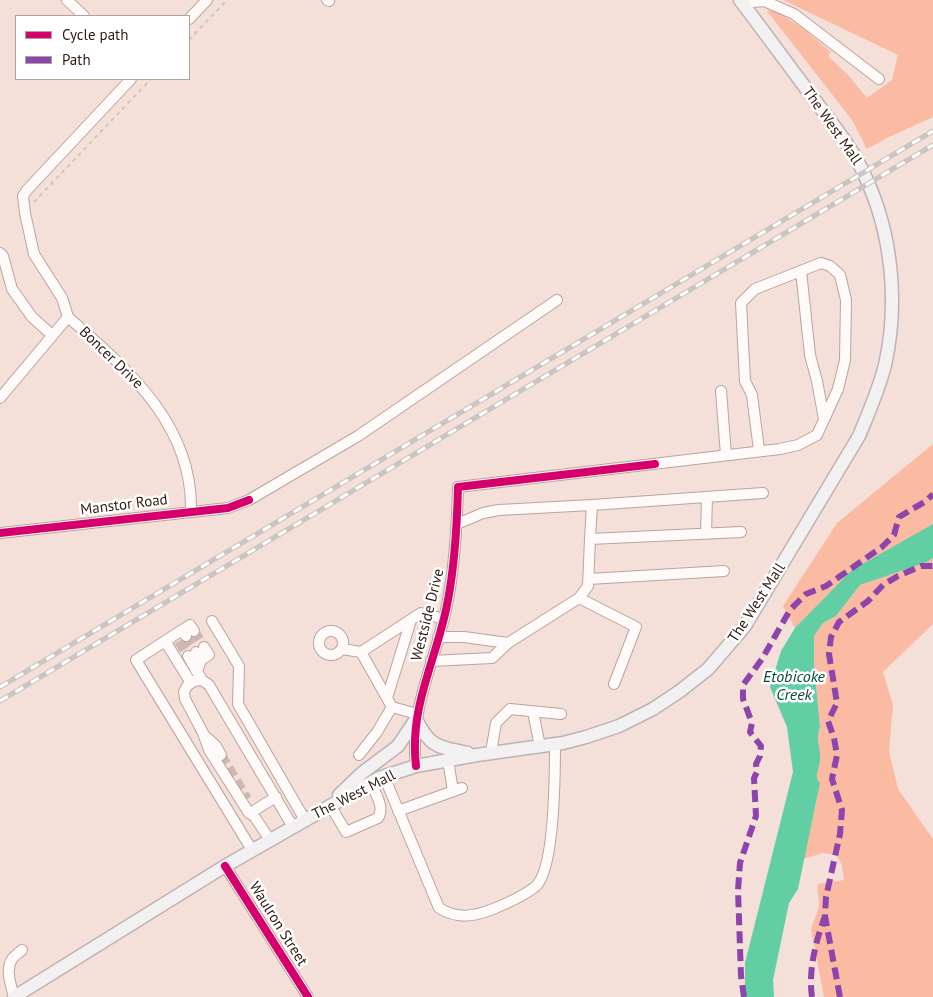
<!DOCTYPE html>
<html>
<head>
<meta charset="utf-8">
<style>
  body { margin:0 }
  #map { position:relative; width:933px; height:997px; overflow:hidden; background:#f4e0d8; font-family:"PT Sans",sans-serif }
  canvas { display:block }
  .legend { position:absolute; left:15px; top:15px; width:175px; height:65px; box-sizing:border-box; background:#fff; border:1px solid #aca4a0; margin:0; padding:6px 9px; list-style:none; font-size:15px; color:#301b12 }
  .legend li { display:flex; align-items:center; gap:10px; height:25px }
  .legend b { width:25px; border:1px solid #aca4a0 }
</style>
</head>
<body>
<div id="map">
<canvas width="933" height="997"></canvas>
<ul class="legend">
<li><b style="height:6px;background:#d6006c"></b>Cycle path</li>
<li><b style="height:6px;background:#8e44ad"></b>Path</li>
</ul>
</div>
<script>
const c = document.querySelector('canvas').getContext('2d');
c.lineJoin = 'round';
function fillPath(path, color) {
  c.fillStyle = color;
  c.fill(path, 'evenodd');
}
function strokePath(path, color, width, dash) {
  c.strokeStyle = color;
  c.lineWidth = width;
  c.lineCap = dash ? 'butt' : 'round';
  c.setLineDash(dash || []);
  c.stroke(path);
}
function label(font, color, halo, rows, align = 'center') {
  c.font = font + ' "PT Sans",sans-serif';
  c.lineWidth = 5;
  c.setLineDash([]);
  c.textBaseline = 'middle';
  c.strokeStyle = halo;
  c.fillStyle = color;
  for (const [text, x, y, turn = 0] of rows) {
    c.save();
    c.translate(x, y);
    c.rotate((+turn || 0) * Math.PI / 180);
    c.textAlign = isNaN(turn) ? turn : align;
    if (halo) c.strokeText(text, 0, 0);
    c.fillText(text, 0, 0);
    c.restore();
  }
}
const green = new Path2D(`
  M783,0H933V117L887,138L867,149L852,120L767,11L774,10L801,27L831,52L828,56L849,76L867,98L892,80L898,55Z
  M933,444V524L817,607L795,628L783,606L837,523Z
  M933,558V624L883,672L893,705L889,751L898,789L933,839V997H824L811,930C813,921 818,913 819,905C820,897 816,894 818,884L844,880L842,865L836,855L823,853L803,859L817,800L816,774L820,761L817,736L820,727L814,665V636L823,623L836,616L860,585L927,562Z`);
const water = new Path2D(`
  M933,524V558L927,562L860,585L836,616L823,623L814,636V665L820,727C815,740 821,747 820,760C820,769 813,775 820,783L798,889L789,903L773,980L774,997H745V963L793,772L787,727L770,687L781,651L795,628L852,570Z`);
const minorTunnel = new Path2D(`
  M194,631L204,647
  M186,636L196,652
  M179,641L188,656
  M221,755L247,799`);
const path = new Path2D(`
  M189,40L227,0
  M34,202L151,79`);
const minor = new Path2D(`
  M67,0L84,16
  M327,0L329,1
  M742,3L764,1L794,14L879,79
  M189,19L207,0
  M0,253L3,256L12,289L32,317L52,335
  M801,271L810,355L817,381L824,419
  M68,317L62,298L34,254L25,213L23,196L27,190L131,79
  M68,317C127,369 193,424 191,511
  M721,391L726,455
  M0,398L68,317
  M457,524L483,513L499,510L592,505
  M0,533L228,508L249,500L358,436L557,300
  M706,534L707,497
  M590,539L592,505L763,493
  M589,579L724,571
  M579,598L588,586L590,539L741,532
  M212,621L239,666L238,704L305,820
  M182,630L190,625L194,631
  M319 643a12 12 0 1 1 24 0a12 12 0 1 1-24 0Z
  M186,636L182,630L136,660L252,850
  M165,641L191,683
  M508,643L579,598L636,627L614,684
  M342,649L361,652L421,613L444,619
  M196,652L201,660L197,672L202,680
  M361,652L392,707L417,714
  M188,656L197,672
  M201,660L209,655L204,647
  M431,661L492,658L508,643L464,637H438
  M387,698L411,620
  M533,712L540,746
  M205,736L216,746L221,755
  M491,752L496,723L510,709L561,714
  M359,755L377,732L392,707
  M448,760L453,791
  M416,766C409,707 436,661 447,605C455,566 457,527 458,487L780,449L798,445L817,435L838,389L845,360L846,300L840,275L830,266L821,263L755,289L741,303L745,381L752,395L759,450
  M384,776L439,908C457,919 473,917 493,909C508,903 524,896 536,886C555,868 555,771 555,744
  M330,805L346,832L378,818C385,807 375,793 371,783
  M255,810L276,797
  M398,811L462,788
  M270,840L254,816L249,813L209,750L203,733L185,699L184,692L187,686L194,681L202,680L209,685L293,827
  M225,866L308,997
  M14,997C11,985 5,970 12,959C14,956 19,953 22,950`);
const major = new Path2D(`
  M416,719C430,748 439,747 468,753
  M339,795L362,773L398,746L416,719
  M14,997L225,866L379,778L416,766L477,755L563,743L586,737L619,726L653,709L680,691L708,669L745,626L859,436C869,412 879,389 885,365C899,303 892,233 865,176C853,149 834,126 817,103C791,69 766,34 740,0`);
const rail = new Path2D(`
  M0,687L933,131
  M0,701L933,145`);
const quiet = new Path2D(`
  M744,997L741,976L738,890L740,863L756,816L754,778L757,772L756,764L760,756L761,746L750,732L752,723L743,699V685L762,659L790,610L806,594L826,586L882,547L894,535L899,517L926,501L933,494
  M812,997C808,970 816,941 825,916
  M840,997L825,916L826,897L840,834L842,810L832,779L837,755L834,738L828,721L837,703L829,654L831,637L839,622L868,601L883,585L898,576L921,566H933`);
const cycleway = new Path2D(`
  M0,533L228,508L249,500
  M416,766C409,707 436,661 447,605C455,566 457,527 458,487L655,464
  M225,866L308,997`);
const streetNames = [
  ["The West Mall",832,126,55],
  ["Boncer Drive",111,358,44],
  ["Manstor Road",124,505,-7],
  ["The West Mall",757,603,-57],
  ["Westside Drive",428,615,-76],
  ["The West Mall",354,795,-27],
  ["Waulron Street",278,924,58]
];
const waterNames = [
  ["Etobicoke",794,677],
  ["Creek",794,695]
];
fillPath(green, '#fabba2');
fillPath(water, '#61cea4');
strokePath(minorTunnel, '#cdb9b0', 10, [10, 5]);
strokePath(minor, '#b8a59e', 12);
strokePath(major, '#bdb3b5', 15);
strokePath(path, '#cec6c4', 2, [4, 4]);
strokePath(minor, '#fdfaf9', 10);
strokePath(major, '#f3f0f2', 12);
strokePath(rail, '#cac5c2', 5);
strokePath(rail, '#fff', 3, [9]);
strokePath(quiet, '#8e44ad', 6, [12, 6]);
strokePath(cycleway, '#d6006c', 8);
label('15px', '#301b12', '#fff', streetNames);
label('italic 16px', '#0a4a33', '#fff', waterNames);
</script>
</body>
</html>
